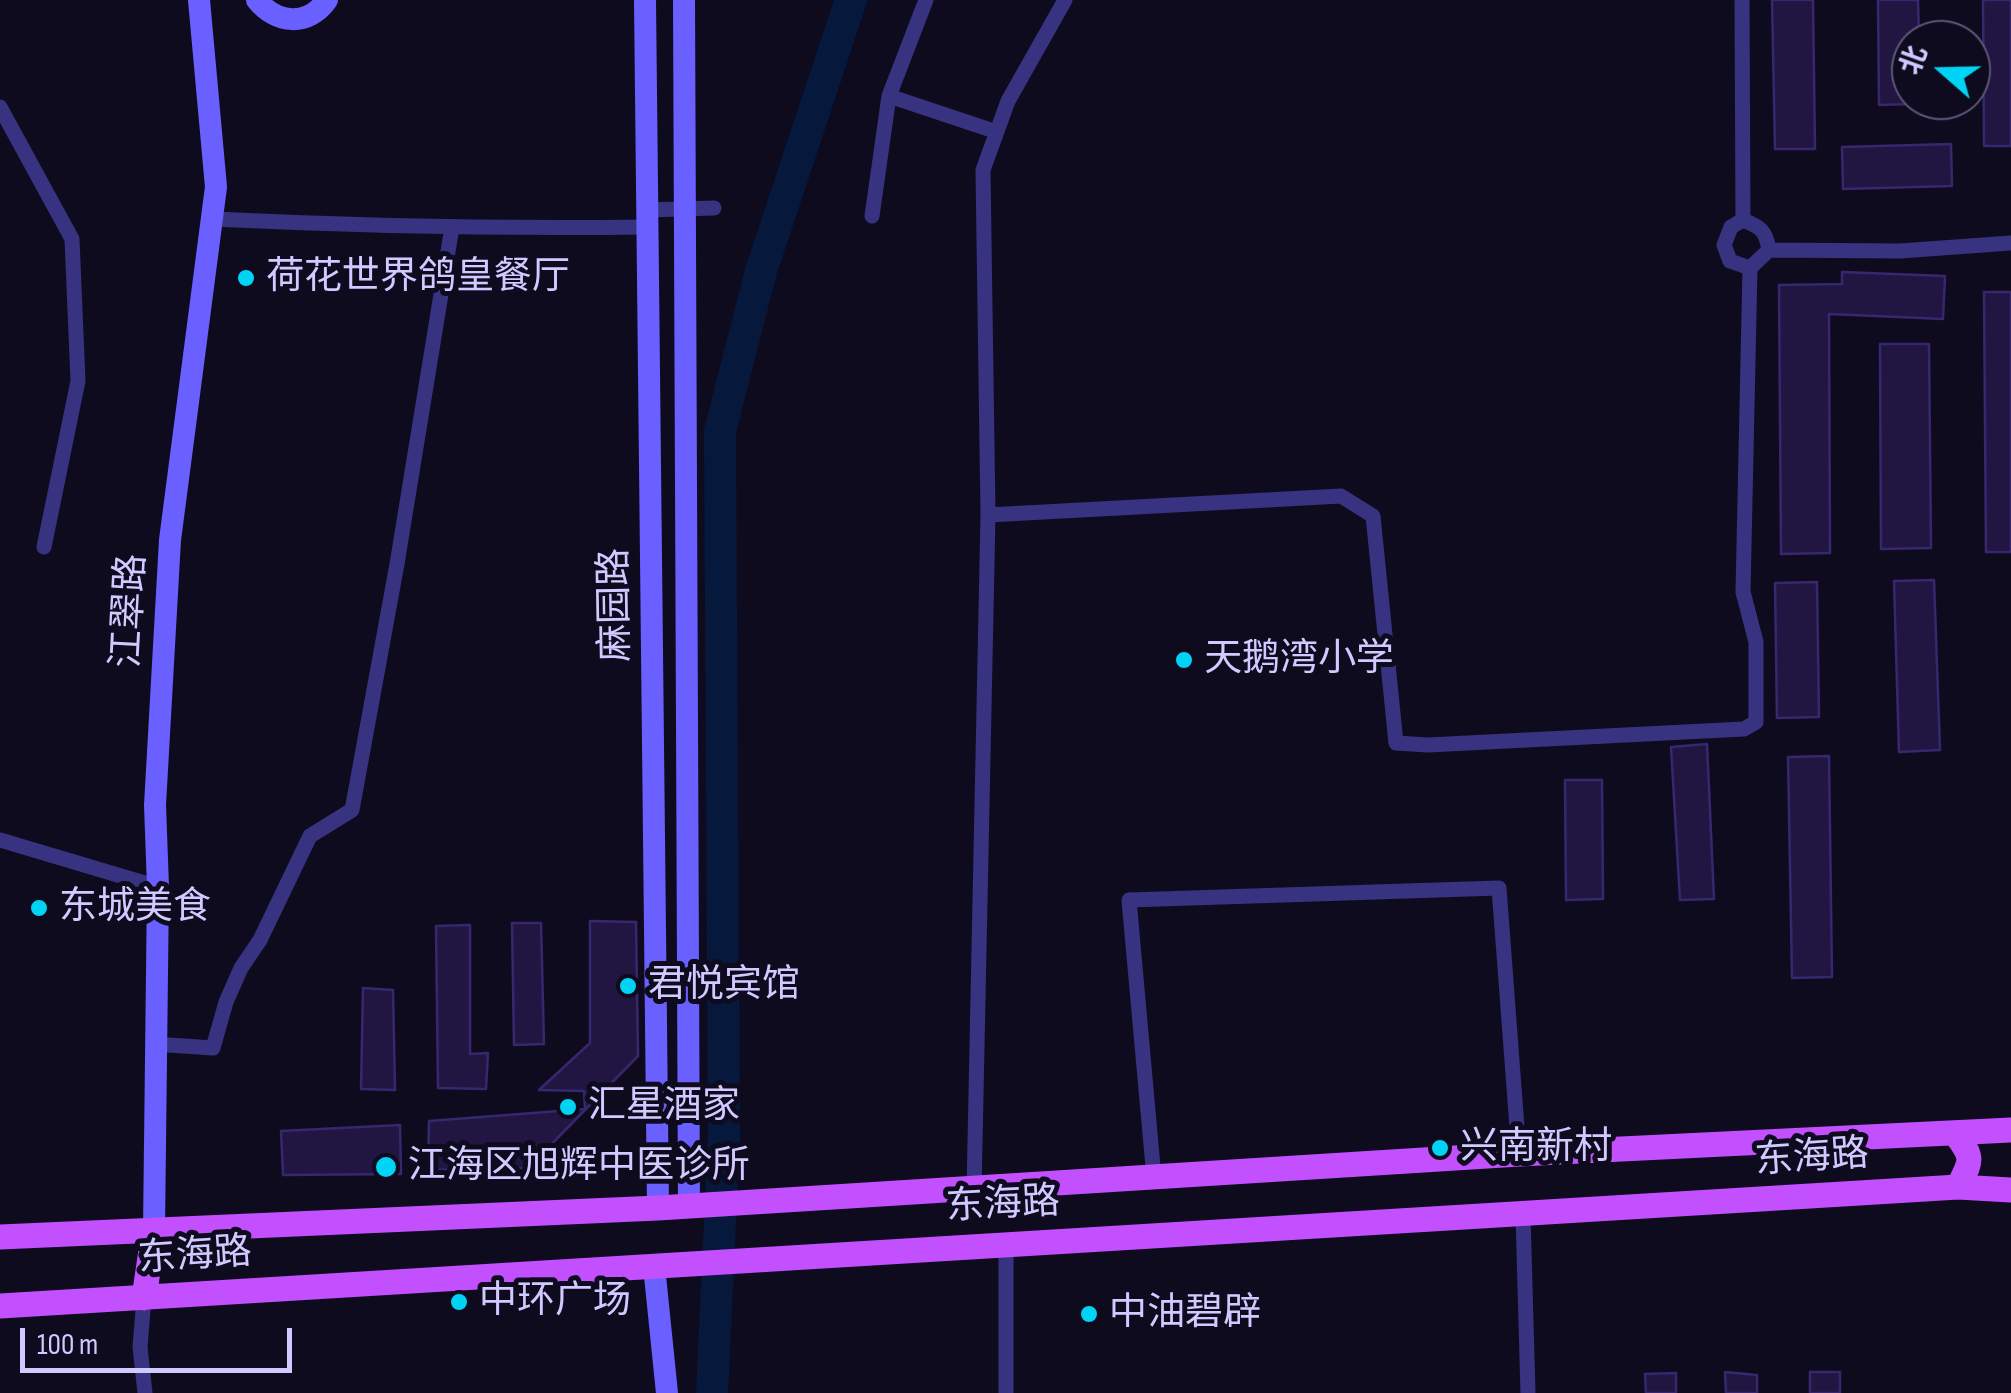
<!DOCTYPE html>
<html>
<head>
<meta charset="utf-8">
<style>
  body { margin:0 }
  #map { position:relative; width:2011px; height:1393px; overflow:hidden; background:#0f0b1f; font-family:"Sofia Sans Condensed","Noto Sans SC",sans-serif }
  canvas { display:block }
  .north { position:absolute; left:1891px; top:20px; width:100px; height:100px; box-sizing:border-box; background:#0f0b1f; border:2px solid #5d5779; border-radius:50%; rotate:290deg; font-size:28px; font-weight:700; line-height:40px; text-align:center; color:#d1c9ff }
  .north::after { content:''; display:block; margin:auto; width:35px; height:45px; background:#00d3f4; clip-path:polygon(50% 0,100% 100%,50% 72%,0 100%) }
  .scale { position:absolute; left:20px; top:1328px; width:272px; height:45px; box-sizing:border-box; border:5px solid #d1c9ff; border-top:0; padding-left:12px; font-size:30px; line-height:35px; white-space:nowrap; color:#d1c9ff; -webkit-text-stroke:8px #0f0b1f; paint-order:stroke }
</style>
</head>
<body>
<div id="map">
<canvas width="2011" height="1393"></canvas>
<div class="north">北</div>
<div class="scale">100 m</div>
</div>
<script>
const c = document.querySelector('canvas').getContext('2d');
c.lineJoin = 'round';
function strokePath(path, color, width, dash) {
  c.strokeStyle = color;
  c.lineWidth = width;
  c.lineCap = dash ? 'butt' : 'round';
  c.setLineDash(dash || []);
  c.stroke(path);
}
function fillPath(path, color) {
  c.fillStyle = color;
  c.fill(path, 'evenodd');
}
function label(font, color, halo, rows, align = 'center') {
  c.font = font + ' "Sofia Sans Condensed","Noto Sans SC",sans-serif';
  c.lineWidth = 10;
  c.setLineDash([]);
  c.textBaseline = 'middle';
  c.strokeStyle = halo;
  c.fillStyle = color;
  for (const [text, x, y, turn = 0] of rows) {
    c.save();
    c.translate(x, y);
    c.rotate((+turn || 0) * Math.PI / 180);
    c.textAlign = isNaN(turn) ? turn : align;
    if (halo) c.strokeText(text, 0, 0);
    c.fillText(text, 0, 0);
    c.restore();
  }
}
const river = new Path2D(`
  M712,1393L724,1136L720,431L761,271L851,0`);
const building = new Path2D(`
  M1772,0H1813L1815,149H1775Z
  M1878,0H1918L1919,40H1911V104L1879,105Z
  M1983,0H2011V146H1984Z
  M1951,144L1952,186L1843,189L1842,147Z
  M1842,272L1945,276L1943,319L1829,314L1830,553L1781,554L1779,285L1842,284Z
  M1984,292H2011V552H1986Z
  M1880,344H1929L1931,548L1881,549Z
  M1934,580L1940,750L1899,752L1894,581Z
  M1817,582L1819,717L1777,718L1775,583Z
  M1707,744L1714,899L1680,900L1671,747Z
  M1829,756L1832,977L1792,978L1788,757Z
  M1565,780H1602L1603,899L1566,900Z
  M590,921L636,922L638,1056L528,1168L428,1170L429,1121L585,1109L584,1091L539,1090L590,1043Z
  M512,923H541L544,1044L514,1045Z
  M470,925V1054L488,1053L486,1089L438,1088L436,926Z
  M363,988L393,990L395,1090L361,1089Z
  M400,1125L401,1174L283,1175L281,1131Z
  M1725,1372L1757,1375V1393H1726Z
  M1810,1372H1840V1393H1810Z
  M1676,1373V1393H1646L1645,1374Z`);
const street = new Path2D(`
  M1742,0L1743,220
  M889,96L997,132
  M0,107L72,239L78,381L44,547
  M647,210L714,208
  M872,216L889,96L926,0
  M213,219C358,226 502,229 647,227
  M1743,220C1761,227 1766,231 1769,250L1750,268L1730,261L1724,245L1731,227Z
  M1769,250L1900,251L2011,243
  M988,515L1341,496L1373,516L1396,743L1428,745L1744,729L1756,722V642L1743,592L1750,268
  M0,840L158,887
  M154,1044L213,1048L226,1002L241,968L260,940L310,836L352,810L397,564L452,227
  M1154,1178L1129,900L1499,888L1519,1154
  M974,1191L988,515L983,170L1008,101L1065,0
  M1523,1216L1528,1393
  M1006,1243V1393
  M144,1298L140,1347L145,1393`);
const secondary = new Path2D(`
  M257,0C276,24 308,27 327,0
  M645,0L658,1208
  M684,0L689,1206
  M154,1230L158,887L155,805L170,540L216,187L199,0
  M654,1266L667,1393`);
const primary = new Path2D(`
  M1955,1133C1974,1159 1972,1159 1958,1187
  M0,1237L658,1208L1519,1154L2011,1130
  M144,1298L154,1230
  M0,1306L1958,1187L2011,1190`);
const markers = [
  [246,278,10,"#00d3f4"],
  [1184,660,10,"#00d3f4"],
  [39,908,10,"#00d3f4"],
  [628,986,10,"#00d3f4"],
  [568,1107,10,"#00d3f4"],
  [1440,1148,10,"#00d3f4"],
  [386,1167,12,"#00d3f4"],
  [459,1302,10,"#00d3f4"],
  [1089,1314,10,"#00d3f4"]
];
const poiNames = [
  ["荷花世界鸽皇餐厅",266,278],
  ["天鹅湾小学",1204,660],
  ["东城美食",59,908],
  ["君悦宾馆",648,986],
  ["汇星酒家",588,1107],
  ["兴南新村",1460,1148],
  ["江海区旭辉中医诊所",408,1167],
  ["中环广场",479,1302],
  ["中油碧辟",1109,1314]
];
const streetNames = [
  ["麻园路",617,605,-91],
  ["江翠路",131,611,-87],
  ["东海路",1812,1159,-4],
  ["东海路",1003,1206,-3],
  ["东海路",195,1257,-4]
];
strokePath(river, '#06183c', 32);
fillPath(building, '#201641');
strokePath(building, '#37276e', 2.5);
strokePath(street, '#383380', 15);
strokePath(secondary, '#6960ff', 22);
strokePath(primary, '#c350ff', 25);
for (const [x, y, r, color] of markers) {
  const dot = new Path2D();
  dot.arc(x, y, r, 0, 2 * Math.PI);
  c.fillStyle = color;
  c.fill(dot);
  strokePath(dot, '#0f0b1f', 4);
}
label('38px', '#d1c9ff', '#0f0b1f', poiNames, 'left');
label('38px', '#d1c9ff', '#0f0b1f', streetNames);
</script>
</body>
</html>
